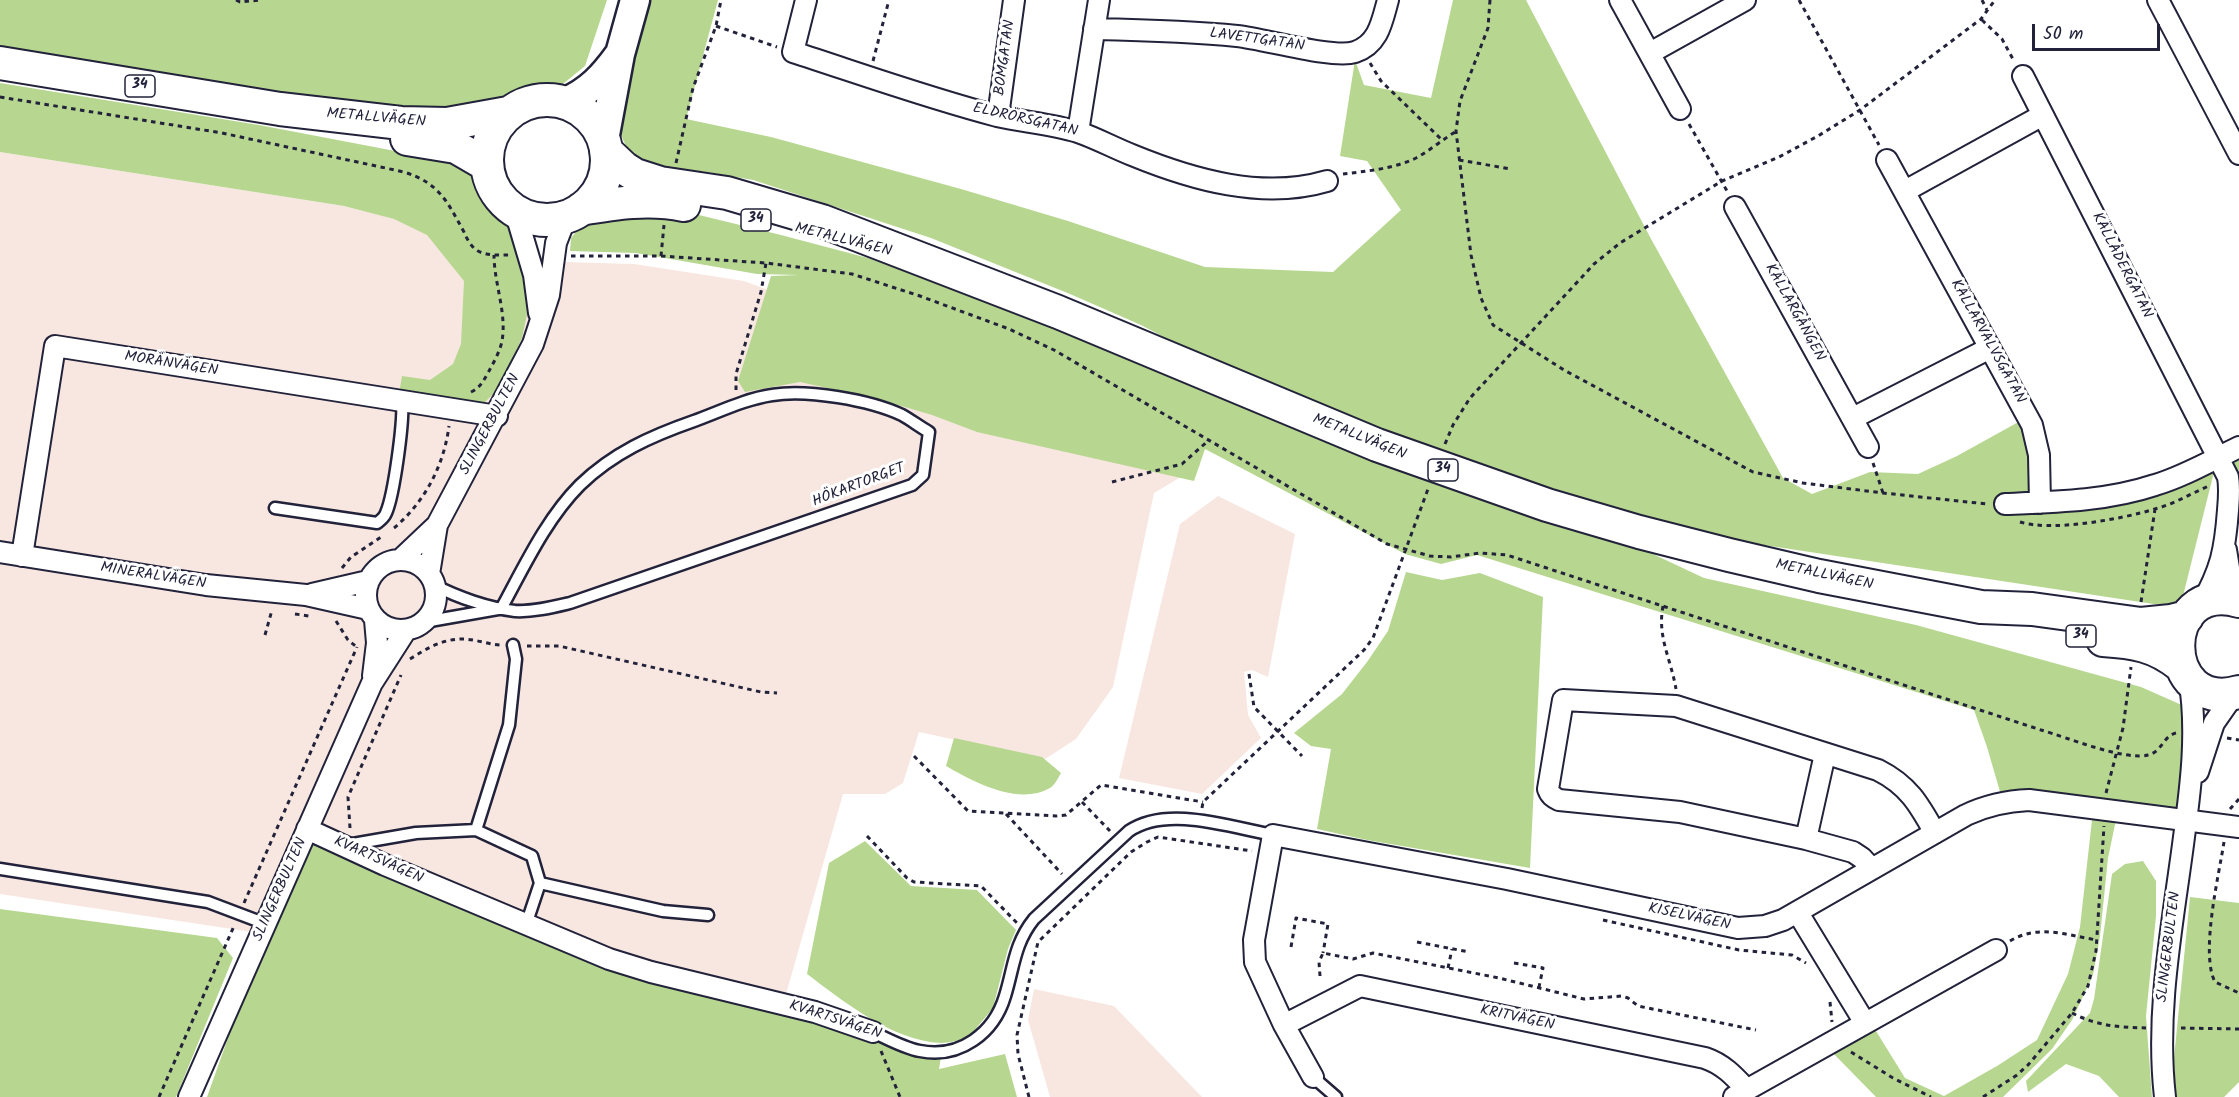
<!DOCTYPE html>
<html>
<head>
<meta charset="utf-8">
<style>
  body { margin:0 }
  #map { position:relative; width:2239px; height:1097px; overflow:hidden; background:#fff; font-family:Kalam,sans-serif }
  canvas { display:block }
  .scale { position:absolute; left:2032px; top:24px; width:128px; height:27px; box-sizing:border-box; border:3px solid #22223b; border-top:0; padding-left:8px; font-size:18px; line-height:21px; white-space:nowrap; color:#22223b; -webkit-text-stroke:4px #fff; paint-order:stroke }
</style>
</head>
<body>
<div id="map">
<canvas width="2239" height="1097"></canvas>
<div class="scale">50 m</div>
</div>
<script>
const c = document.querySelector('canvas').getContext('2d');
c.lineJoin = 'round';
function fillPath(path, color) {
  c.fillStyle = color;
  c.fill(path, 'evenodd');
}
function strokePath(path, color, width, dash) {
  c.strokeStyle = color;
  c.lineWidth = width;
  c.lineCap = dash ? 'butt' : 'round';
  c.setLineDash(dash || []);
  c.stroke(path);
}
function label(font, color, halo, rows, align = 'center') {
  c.font = font + ' Kalam,sans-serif';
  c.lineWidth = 6;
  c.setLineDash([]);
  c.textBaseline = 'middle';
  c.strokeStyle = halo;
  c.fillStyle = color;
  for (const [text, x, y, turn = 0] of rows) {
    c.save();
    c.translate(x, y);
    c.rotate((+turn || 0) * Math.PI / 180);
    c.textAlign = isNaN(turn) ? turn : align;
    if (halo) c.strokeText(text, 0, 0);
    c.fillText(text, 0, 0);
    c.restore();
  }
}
const built = new Path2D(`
  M0,152L344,206L564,262L634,264L744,281L872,329L1201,465L1154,493L1113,687L1076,739L1045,759L919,732L903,783L885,794H843L782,1008L265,934L0,894Z
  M1218,496L1295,534L1268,677L1252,670L1244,672L1248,715L1261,738L1202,794L1119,778L1180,524Z
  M1034,989L1114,1006L1202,1097H1050L1028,1020Z`);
const green = new Path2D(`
  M0,0H607L585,66L558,88H539L497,103L400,114L0,47Z
  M646,0H718L686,119L771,137L961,189L1068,221L1205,267L1333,272L1401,210L1367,161L1340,156L1355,60L1364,85L1431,98L1453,0H1526L1650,237L1783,478L1812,494L1870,472L1918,474L1957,456L2022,420L2036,501L2110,499L2239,445V473L2228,477L2218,456L2180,608L1572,516L1704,578L1916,625L2141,687L2184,706L2187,821L2117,815L2108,858L2100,936L2093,975L2072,1020L2052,1049L2003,1097H1876L1828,1048L1873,1020L1876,1031L1905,1078L1944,1096L1997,1066L2037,1040L2068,974L2080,927L2093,811L2003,802L1987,747L1974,710L1477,555L1441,564L1405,554L1205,449L1194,481L977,432L932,415L878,399L800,382L745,392L738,381L771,276L799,275L757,274L636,253L570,251L571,238L580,227L594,220L657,209L699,215L781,235L868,258L942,284L1052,326L1123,358L1374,448L1141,325L1070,294L931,238L753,180L708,172L665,169L637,161L628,150L619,131L618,108Z
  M0,83L259,125L458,163L474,177L485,199L507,226L525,263L529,305L522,338L498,389L484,403L468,405L399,394L402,376L430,380L453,364L461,344L464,281L427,235L394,219L344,206L0,152Z
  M1406,572L1442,580L1480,573L1543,597L1530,868L1367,840L1317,829L1331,749L1311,746L1294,733L1342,694L1367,662L1388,631Z
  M954,738L1042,757L1061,773C1058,778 1055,785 1050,788C1018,806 974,782 946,766Z
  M311,834L619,965L941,1057L939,1069L1005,1054L1017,1097H207L265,934Z
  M865,841L911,886L977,890L1016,930L1008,949L993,1008L968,1038C960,1040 949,1043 941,1043C893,1041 844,1002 807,974L829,863Z
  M2143,861L2156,881V916L2146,1016L2152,1097H2119L2099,1076L2066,1064L2028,1092L2026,1081L2090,1013L2094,999L2112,874L2125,864Z
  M2190,897L2239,903V1082L2224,1097H2175L2174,1058Z
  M0,909L217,938L233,958L176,1097H0Z`);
const path = new Path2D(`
  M236,0L240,2L260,0
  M1490,0L1488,28L1460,101L1456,131L1471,255L1481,298L1493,325L1564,370L1753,472L1803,483L1883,493L1987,504
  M1799,0L1879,145
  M1982,0L1987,10
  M1982,20L2002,39L2014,61
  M716,26L777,47
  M873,61L889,0
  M1370,63L1381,81L1442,140
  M0,97L222,133L404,172C439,183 447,201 464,232C467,239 471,247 478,251C487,256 499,255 510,255
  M1689,124L1727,191
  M1459,160L1511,169
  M676,163L693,88L716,26L721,0
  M1343,174C1367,171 1393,169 1416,158C1429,151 1442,140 1455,132
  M571,256H661L766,263L852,274L920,296L1009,329L1054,350L1387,544L1430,556L1451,557L1480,553L1507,555L2041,730C2066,737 2124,761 2148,755C2162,752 2163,736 2176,733
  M661,256L664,225
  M736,390V374L761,292L766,263
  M471,392C480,388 484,380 489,371C494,362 500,351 502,341C507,313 494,283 494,255
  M1445,444L1453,425L1470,398L1594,264L1620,243L1722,181L1779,157L1818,136L1860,110L1981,19L1995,0
  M1873,463L1883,493
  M1112,482L1182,464L1209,440
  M2020,522C2052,532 2122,519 2155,509C2174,504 2192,493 2211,485
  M394,528C425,502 444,465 449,426
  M342,568L351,557L381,537
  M2141,602L2155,509
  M1663,606C1657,637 1671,659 1676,689
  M295,614L309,616
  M336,621L348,640L358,648
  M265,635L272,610
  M527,646H559L761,692L777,693
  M410,659C426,649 442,639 462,639C475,639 487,644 500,645
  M1249,674L1254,707L1302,756
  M2227,738L2239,740
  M914,756L968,811L1056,816L1066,815L1101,785L1203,802
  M2106,793L2123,728L2131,667
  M1082,802L1110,831
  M1202,808L1203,802L1364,650L1373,638L1428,489
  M2230,809L2239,799
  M1006,814L1062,874
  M350,828L348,797L401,675
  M867,836L907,878L914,882L981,886L1017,923
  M2224,842C2219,875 2200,953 2215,982L2239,993
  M244,903L357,647
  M1603,920L1739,950L1792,955L1806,963
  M2010,941C2038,924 2066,935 2097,940
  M1417,942L1469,952
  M1291,947L1296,918L1328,924L1323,953
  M1514,963L1543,968L1539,987
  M1448,968L1452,949
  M1320,976L1319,962L1323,953L1353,959L1373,953L1499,978L1584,999L1622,996L1628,998L1638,1006L1756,1030
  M1830,1002L1832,1022
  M2072,1013C2098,1026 2117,1027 2146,1028
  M2181,1028L2239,1029
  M881,1051L900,1097
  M1851,1052L1893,1078L1931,1097
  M159,1097L234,926
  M1029,1097L1018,1054L1017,1035L1038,942L1131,852L1147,842L1158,837L1252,851
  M1983,1097L2017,1075L2028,1065L2072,1013L2088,986L2096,951L2104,826`);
const lane = new Path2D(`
  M275,508L377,523C381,520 384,518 386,513C394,495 404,421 402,401
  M434,585C457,597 488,608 515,611C533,612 553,607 570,603L912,485L923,475L929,432C920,427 911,420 902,415C870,400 807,389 772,395C745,399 719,412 694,421C651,436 613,453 580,485C546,519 524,567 501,609
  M424,622L498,609
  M476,830L532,856L540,883L526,925
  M347,845L416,833L476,830L509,725L516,659L513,645
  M0,869L208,902L266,924
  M540,883L663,911L708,915
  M873,1032C888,1039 904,1048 920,1051C960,1059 994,1033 1005,996C1014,967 1014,944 1034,919L1129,831C1167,805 1230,827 1273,835
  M1313,1077L1336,1097`);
const street = new Path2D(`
  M806,0L793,52C861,74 928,98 997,116C1024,122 1052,124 1078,132C1096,138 1114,148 1132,155C1193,180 1263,200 1327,181
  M1620,0L1680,109
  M2158,0L2239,154
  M1094,29C1142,30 1190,31 1237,36C1265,39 1333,59 1355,52C1379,44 1382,21 1388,0
  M1650,53L1745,0
  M2023,76L2228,477C2230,488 2229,499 2228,510C2225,551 2221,569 2201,605
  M998,116L1014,0
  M1078,132L1099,0
  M1887,160L2032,425L2039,455L2040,503
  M1905,191L2043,115
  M1735,207L1868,447
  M515,211L534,275L539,313
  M1853,418L1990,348
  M2005,504C2056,502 2107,501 2155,485C2185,476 2212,460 2239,447
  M2226,550L2230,574L2239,596
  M0,552L206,585L306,595L368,609
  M22,556L55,346L497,416
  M366 595a35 35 0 1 1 70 0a35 35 0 1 1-70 0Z
  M400,560L437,525L533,344L549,295L556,243L566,217
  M429,574L437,525
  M312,594L368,581
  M373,676L377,643L375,620
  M2198,772L2214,723L2235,693
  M307,829L385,865L609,959L651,972L815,1012L873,1032
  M1806,839L1825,754
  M1872,869L1862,858L1853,852L1806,839L1680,812L1559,800C1553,797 1550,795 1548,789L1563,700L1676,706L1878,770C1908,785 1919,804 1935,833
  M1798,913L1865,1023
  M1284,1025L1360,986L1705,1058C1723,1064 1734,1076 1747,1090
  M1313,1077L1284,1025L1255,962L1254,940L1273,835L1507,879L1738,928L1765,926L1783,920L1966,815C1987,805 2006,801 2029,800L2239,827
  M189,1097L372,683L406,630
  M1734,1097L1996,950
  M2165,1097C2155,1010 2173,923 2184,837C2191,785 2198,730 2189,678`);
const secondary = new Path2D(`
  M566,102C590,91 603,77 619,55
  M604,140L620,54L635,0`);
const primary = new Path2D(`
  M0,63L280,109L401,123L447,124L508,113
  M487 160a60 60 0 1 1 120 0a60 60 0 1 1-120 0Z
  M407,139L456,147L487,165
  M606,151L624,168L635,175L660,183L727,193L822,221L1058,312L1377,445L1547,505L1639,532L1729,555L1819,576L1981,607L2032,609L2141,624L2171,621L2187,617
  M581,209C616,203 649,198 684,205
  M2239,601C2157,578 2159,715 2239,692
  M2103,640C2134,642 2155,645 2180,665`);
const shields = [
  [140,86,30],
  [756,220,30],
  [1443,470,30],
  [2081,636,30]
];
const shieldNames = [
  ["34",140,86],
  ["34",756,220],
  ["34",1443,470],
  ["34",2081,636]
];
const streetNames = [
  ["LAVETTGATAN",1257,41,8],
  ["BOMGATAN",1006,58,-82],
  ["METALLVÄGEN",376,119,5],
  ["ELDRÖRSGATAN",1025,121,13],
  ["METALLVÄGEN",843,241,14],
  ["KÄLLÅDERGATAN",2121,266,63],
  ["KÄLLARGÅNGEN",1794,313,61],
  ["KÄLLARVALVSGATAN",1987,342,61],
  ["MORÄNVÄGEN",171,365,9],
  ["SLINGERBULTEN",491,425,-62],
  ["METALLVÄGEN",1359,438,22],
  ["HÖKARTORGET",859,486,-21],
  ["METALLVÄGEN",1824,576,12],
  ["MINERALVÄGEN",153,577,9],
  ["KVARTSVÄGEN",378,861,24],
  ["SLINGERBULTEN",281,890,-66],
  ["KISELVÄGEN",1689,918,12],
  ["SLINGERBULTEN",2170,947,-83],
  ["KRITVÄGEN",1517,1019,12],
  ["KVARTSVÄGEN",835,1021,18]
];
fillPath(built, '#f7e7e0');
fillPath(green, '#b7d790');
strokePath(lane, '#22223b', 15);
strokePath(street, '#22223b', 24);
strokePath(secondary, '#22223b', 33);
strokePath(primary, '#22223b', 36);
strokePath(path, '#22223b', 3, [4.5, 4.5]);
strokePath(lane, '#fff', 10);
strokePath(street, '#fff', 20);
strokePath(secondary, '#fff', 28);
strokePath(primary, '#fff', 32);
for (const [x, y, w] of shields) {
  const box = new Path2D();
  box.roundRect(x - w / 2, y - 11, w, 22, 4.5);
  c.fillStyle = '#fff';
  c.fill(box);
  strokePath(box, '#22223b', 1.5);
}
label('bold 14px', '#22223b', null, shieldNames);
label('15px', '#22223b', '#fff', streetNames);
</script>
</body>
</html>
